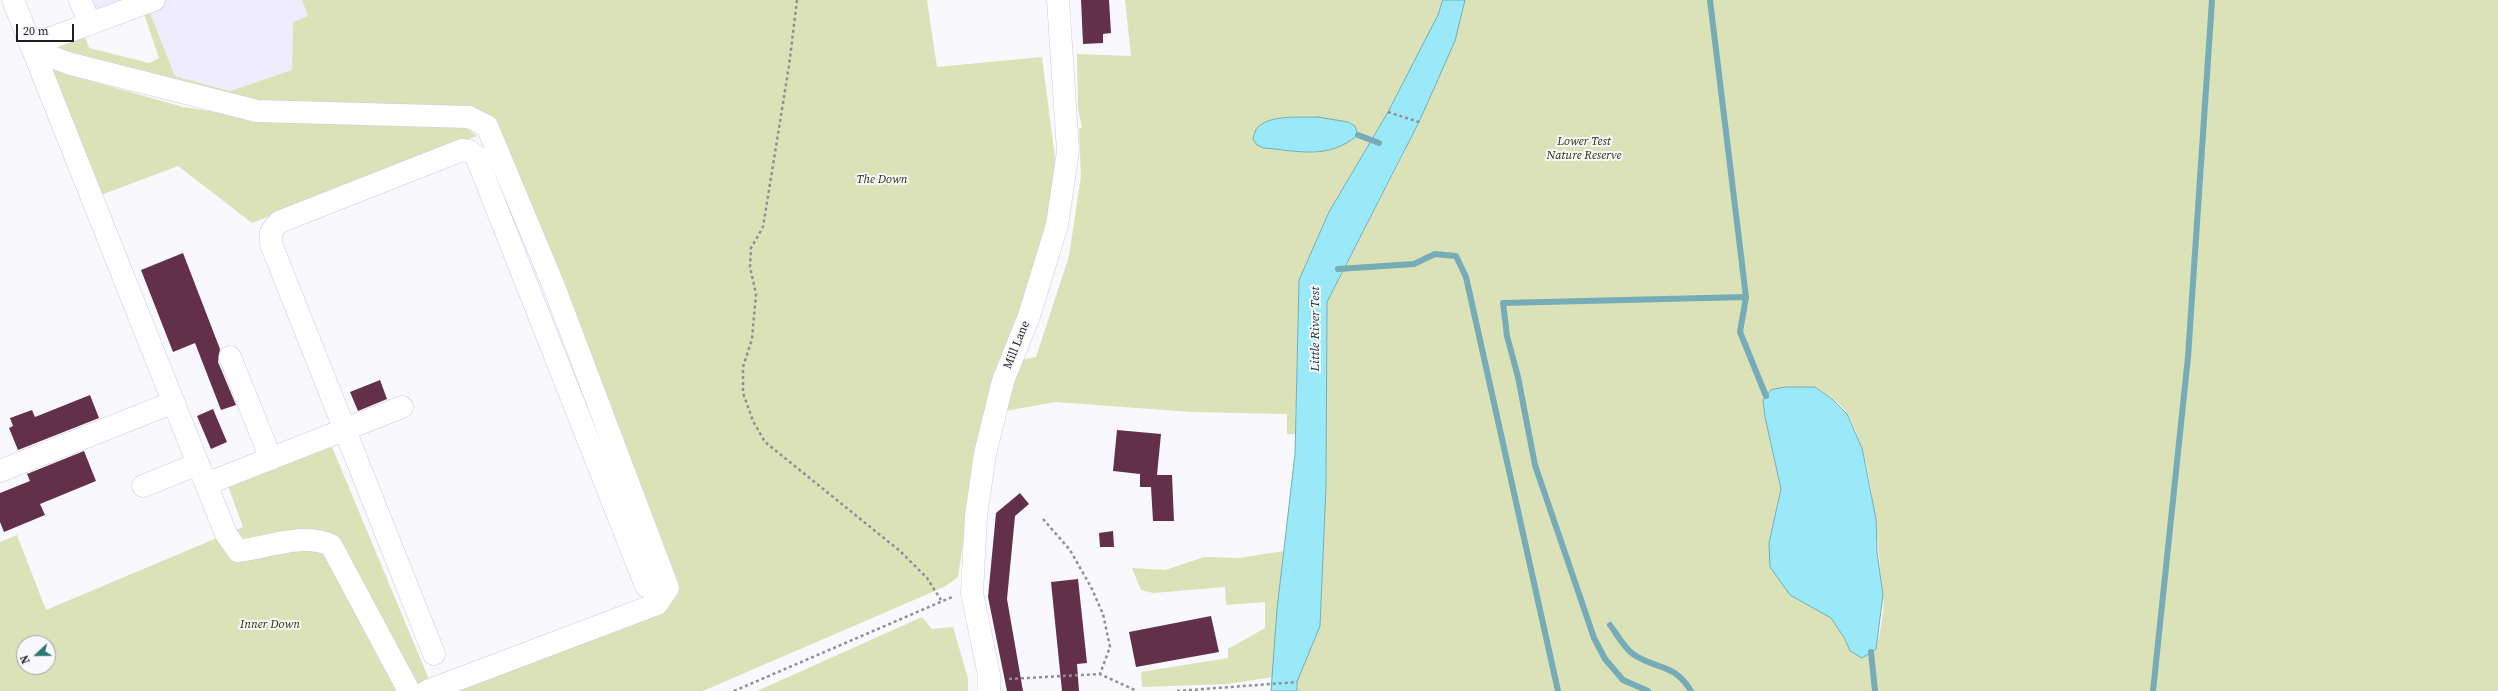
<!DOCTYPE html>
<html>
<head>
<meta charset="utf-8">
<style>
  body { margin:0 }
  #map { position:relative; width:2498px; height:691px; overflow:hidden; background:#f9f8fd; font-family:"Source Serif 4",serif }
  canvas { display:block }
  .north { position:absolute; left:16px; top:635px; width:40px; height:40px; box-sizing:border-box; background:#f9f8fd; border:1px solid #a1a0a6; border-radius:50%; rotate:248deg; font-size:11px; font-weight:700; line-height:16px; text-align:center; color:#1e1d24 }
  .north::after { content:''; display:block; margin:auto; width:14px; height:18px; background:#2f7772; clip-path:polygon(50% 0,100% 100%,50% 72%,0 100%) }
  .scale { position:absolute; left:16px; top:24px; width:58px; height:18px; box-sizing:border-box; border:2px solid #1e1d24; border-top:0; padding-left:5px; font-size:12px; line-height:14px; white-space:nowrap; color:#1e1d24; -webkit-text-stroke:3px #f9f8fd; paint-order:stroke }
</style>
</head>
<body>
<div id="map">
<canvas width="2498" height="691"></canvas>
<div class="north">N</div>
<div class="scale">20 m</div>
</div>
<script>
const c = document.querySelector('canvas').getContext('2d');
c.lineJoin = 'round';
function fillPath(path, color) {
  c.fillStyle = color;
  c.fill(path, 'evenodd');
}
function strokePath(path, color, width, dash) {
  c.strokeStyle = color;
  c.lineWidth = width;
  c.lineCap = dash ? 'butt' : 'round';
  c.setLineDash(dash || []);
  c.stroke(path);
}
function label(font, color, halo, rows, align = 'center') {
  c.font = font + ' "Source Serif 4",serif';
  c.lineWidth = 4;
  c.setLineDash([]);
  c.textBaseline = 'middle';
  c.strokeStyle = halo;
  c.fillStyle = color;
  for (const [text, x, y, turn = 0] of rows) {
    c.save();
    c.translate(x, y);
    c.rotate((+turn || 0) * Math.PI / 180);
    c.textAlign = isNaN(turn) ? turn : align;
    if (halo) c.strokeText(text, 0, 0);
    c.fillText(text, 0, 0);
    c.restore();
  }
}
const built = new Path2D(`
  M89,0H129L99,11L93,8Z
  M138,0H302L309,16L293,22L292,70L230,91L175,76L148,8Z`);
const green = new Path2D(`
  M302,0H927L937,67L1042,57L1055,158L1051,218L980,428L958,577L944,587L703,691H0V542L17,535L46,610L243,527L228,486L332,447L433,689L667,588L487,126L261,106L53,48L84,34L89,48L149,63L159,58L144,14L148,8L175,76L230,91L292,70L293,22L308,16ZM24,643H48V667H24Z
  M1125,0H2498V691H1297V682L1320,626L1326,486L1327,302L1406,149L1368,146L1329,212L1299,280L1295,434H1287V414L1192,412L1056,402L1005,411L1020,360L1036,357L1069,256L1081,176L1079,128H1082L1078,108L1077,54L1131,56ZM1815,387C1826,394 1841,403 1848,415C1875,462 1876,540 1883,594C1885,611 1880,632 1876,649L1850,651L1845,639L1831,618L1790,595L1769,543L1781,489L1765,417L1763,400Z
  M51,70H63L95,82L183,107L248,117L463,126L477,136L252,223L178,166L101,195Z
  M1284,551L1273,677L1228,684L1142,687L1141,672L1228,658V649L1265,628V602L1226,605L1225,587L1153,593L1141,590L1132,568L1165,570L1204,557L1239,558Z
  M922,617L932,629L953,627L968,678V691H757Z`);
const water = new Path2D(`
  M1443,0H1465L1455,41L1419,122L1327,302L1326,486L1320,626L1297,682V691H1271L1277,609L1295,454L1299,280L1329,212L1388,112L1438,15Z
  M1318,117L1348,122L1355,126L1358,135C1328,160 1299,151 1264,148L1257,145L1253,139C1254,135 1255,130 1258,127C1272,114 1300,118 1318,117Z
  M1785,387H1815L1832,399L1847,414L1862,448L1876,519L1877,552L1883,595L1876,649L1862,658L1850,651L1845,639L1831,618L1790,595L1770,567L1769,543L1781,489L1765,417L1763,400L1771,390Z`);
const stream = new Path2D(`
  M1710,0L1746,297L1740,332L1766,396
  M1358,135L1379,143
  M1338,269L1414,264L1435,254L1456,256L1466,277L1558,691
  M1610,625C1617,634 1624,648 1633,654C1658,671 1673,662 1691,691
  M1871,652L1875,691
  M1648,691L1623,680L1605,659L1594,638L1535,465L1518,377L1507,336L1503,303L1746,297
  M2153,691L2188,357L2212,0`);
const building = new Path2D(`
  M1081,0H1109L1111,33L1103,34V43L1083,44Z
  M183,253L220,349L218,362L236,405L221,410L195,343L173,352L141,270Z
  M380,380L387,399L358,411L350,392Z
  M90,395L99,418L18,450L9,428L13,426L10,418L32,410L35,417Z
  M213,409L227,442L211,449L197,416Z
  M1117,430L1161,434L1157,475H1172L1174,521H1153L1151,487H1140V474L1113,471Z
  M84,451L96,481L40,504L45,515L4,532L0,522V493L30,481L27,474Z
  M1020,493L1029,504L1015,516L1007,599L1023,691H1007L988,597L996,513Z
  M1113,531L1114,547H1100L1099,533Z
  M1078,579L1087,663L1077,664L1079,691H1062L1051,582Z
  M1211,616L1219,652L1136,667L1129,632Z`);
const path = new Path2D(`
  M797,0L789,66L763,227L751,248L750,267L756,294L752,339L743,367V393L753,421L765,442L900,551L927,578L941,600
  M1388,112L1419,122
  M1043,519L1070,550L1091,587L1103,614L1110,647L1100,674
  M1009,679L1100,674L1137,691
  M734,691L952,597
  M1177,691L1297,682`);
const minor = new Path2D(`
  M13,0L226,534L238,551C268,548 301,532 331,545L409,691
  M80,0L90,24
  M32,45L154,0
  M35,51L71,64L257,111L469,117L487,126L553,284L668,588L657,604L427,691
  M230,357L271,459
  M0,471L174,402
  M206,484L402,407
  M143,486L198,464
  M434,654L271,244V232L279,222L462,150L469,151L476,156L646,586
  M989,691V675L972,593L976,516L985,454L1003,381L1029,316L1057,225L1068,151L1058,0`);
const parkNames = [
  ["Lower Test",1584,142],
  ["Nature Reserve",1584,156],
  ["The Down",882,180],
  ["Inner Down",270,625]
];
const streetNames = [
  ["Mill Lane",1017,345,-68]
];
const waterNames = [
  ["Little River Test",1316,329,-90]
];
fillPath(built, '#eeecfd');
fillPath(green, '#dbe2b7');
fillPath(water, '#9ae9f8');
strokePath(water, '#75acb8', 1);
strokePath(stream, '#75acb8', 6);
fillPath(building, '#633049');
strokePath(minor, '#cdcbe0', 23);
strokePath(path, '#908f95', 2.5, [3, 3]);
strokePath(minor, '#fff', 22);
label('italic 12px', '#2c3102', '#f9f8fd', parkNames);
label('12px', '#1e1d24', '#f9f8fd', streetNames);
label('italic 13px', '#0c343a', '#f9f8fd', waterNames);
</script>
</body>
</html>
